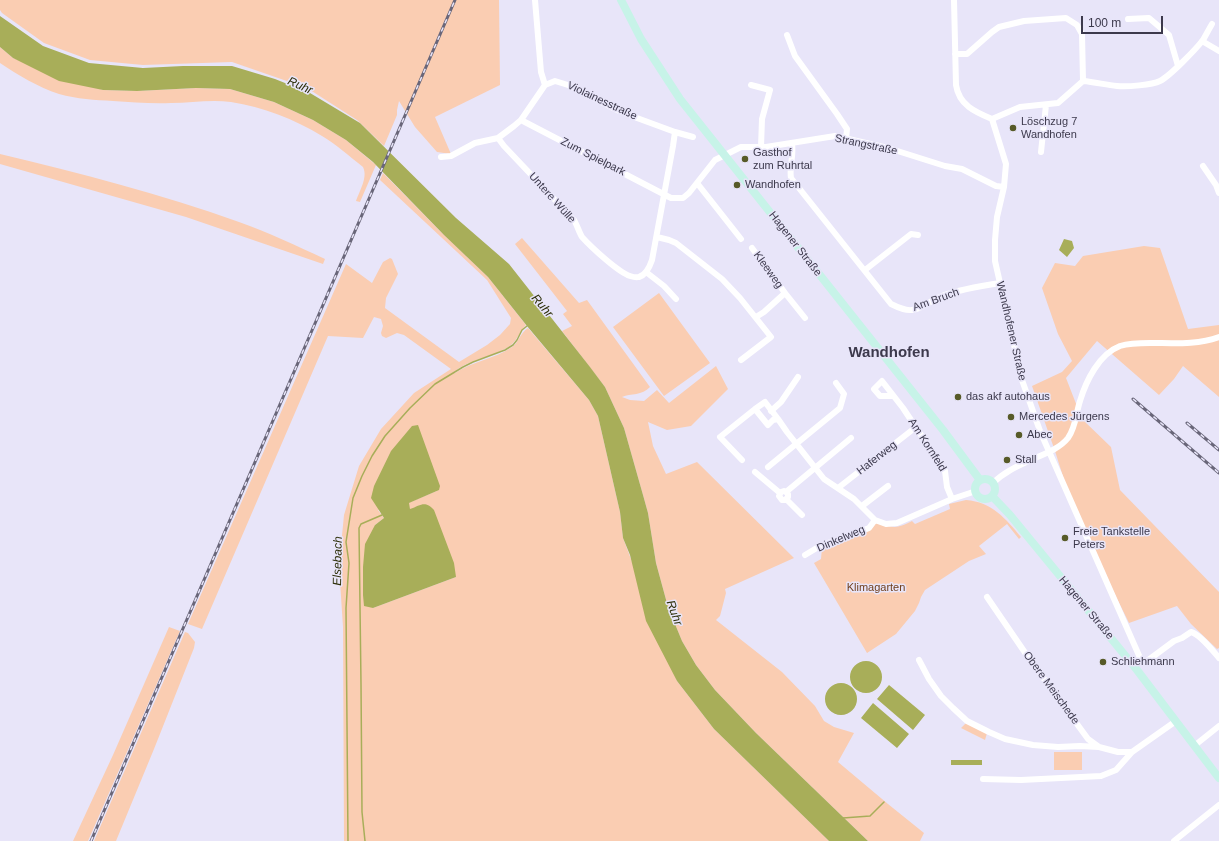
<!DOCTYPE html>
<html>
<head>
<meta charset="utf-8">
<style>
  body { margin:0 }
  #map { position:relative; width:1219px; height:841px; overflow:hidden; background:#e8e5f9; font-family:Arial,sans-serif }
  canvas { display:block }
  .scale { position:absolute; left:1081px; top:16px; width:82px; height:18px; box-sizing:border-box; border:2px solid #3c394c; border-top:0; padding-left:5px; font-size:12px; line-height:14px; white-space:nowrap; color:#3c394c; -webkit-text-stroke:3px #e8e5f9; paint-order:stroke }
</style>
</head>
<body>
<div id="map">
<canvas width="1219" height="841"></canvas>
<div class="scale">100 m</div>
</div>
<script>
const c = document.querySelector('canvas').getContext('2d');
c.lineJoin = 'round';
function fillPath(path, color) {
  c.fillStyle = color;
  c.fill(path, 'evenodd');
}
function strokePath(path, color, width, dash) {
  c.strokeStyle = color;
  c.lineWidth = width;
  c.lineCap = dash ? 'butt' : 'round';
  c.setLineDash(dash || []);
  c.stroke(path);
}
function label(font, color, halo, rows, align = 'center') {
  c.font = font + ' Arial,sans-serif';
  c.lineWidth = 3;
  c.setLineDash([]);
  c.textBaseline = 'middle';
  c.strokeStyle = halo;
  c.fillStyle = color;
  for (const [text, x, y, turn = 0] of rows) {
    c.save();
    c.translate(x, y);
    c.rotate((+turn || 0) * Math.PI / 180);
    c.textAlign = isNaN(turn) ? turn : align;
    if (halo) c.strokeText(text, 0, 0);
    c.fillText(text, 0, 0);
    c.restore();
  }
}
const green = new Path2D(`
  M0,0H499L500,85L435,117L451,154L437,152L415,127L399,101L397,110V115L384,146L357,120L307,88L232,62L143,65L90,60L44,43L2,13L0,10Z
  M0,47L13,58L103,90L137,91L196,88L230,89L274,102L313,120L346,140L376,165L360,202L356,201C360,190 368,177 363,167C349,156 336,144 322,136C294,119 263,107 231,102C211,99 191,103 171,103C151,104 132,102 113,101C95,100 77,99 59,94C38,87 18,75 0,63Z
  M0,154C80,173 161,194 239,222C268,232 297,246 325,259L323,264L186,217L0,164Z
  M383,173L439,230L488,277L526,325C520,331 518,339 511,345C495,357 471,358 454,372L455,373C473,361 495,359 512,347C519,342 520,333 528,328L589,400L598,416L620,512L623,538L677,681L714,729L829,841H344L343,627L339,566L344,515L359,466L381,429L414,393L451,369L404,335L397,333L386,338L382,336L381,333L383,326L381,319L374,317L363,338L328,336L202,629L188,624L346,264L372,283L383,262L390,258L392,259L398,274L386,298L385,308L459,362L487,345L500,335L510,324L511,318L487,280L380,180ZM439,490L408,503L410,510L456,577L373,608L375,525L384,518L378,510Z
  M522,238L579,303L587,300L650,387C642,396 631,393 622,397L630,400L644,401L657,390L669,403L716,366L728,389L691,426L667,430L648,422L653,446L666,474L697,462L794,558L725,589L726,593L720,616L716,620L782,672L815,706L824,721L834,727L854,733L838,762L888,804L924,833L920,841H868L756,733L715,690L696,665L682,641L668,607L656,563L648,513L643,495L624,428L605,387L562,331L572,326L563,314L567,311L515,244Z
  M1144,246L1160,248L1188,329L1219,325V397L1183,366L1174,379L1159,395L1097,341L1066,378L1082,419L1111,447L1120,490L1219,592V648L1217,649L1191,624L1177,606L1129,623L1088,540L1071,502L1055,451L1032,386L1062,372L1072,361L1058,334L1042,288L1055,263L1075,266L1083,256Z
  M659,293L710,363L664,396L613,327Z
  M966,500C992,502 1006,519 1021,537L1019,539L1007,524L979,546L986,554L969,561L925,590L921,597L919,603L915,611L896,634L867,653L814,563L821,559L822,547L877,523C895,528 896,529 912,521L915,524L950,509L949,504Z
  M169,627L180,631L88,841H73L113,755Z
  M185,632L188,633L195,642L194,648L154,749L116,841H94Z
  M967,722L987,733L985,740L961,728Z
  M1054,752H1082V770H1054Z`);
const water = new Path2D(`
  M0,16L43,46L89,63L143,68L183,66H232L275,79L310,93L360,123L456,218L509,264L590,367L605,387L624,428L643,495L648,513L656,563L668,607L682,641L696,665L715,690L756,733L868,841H829L714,729L677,681L646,621L630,555L623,538L620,512L598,416L589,400L527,326L488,277L444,235L373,162L346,140L313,120L274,102L230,89L196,88L137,91L103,90L59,81L13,58L0,47Z
  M1064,239L1072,241L1074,248L1067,257L1059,250Z
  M418,425L440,486L439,490L409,503L410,509C421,505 425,500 434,510L454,563L456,577L373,608L364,606L363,595V567L365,544L375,525L384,518L371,498L374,486L391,451L412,426Z
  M850 677a16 16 0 1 1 32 0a16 16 0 1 1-32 0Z
  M825 699a16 16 0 1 1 32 0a16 16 0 1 1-32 0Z
  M889,685L925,715L913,730L877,699Z
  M873,703L909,734L897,748L861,718Z
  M951,760H982V765H951Z`);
const stream = new Path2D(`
  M843,818L870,816L884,802
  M348,841L346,608L349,563L346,542L353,498L362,476L372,456L385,436L410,408L435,384L463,367L473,362L505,350L513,345L517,340L522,330L527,326
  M365,841L362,812L361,684L359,528L361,524L382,515`);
const street = new Path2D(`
  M535,0L541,72L545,85
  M954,0L956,85C959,105 975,112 992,119L1006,164L1004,187L997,217L995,240V261L1022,380L1040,431L1141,660L1145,662L1147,661L1174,641L1182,638L1191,632C1200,634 1213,651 1219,658
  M1128,19L1149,18L1169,35L1178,66
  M787,35L795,56L837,114L847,129L846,139
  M1202,41L1219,51
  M955,54H967L992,32L999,27L1024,21L1066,18L1077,25L1082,34L1083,81
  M751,85L770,90L762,119L761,147
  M992,119L1020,107L1058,103L1083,81C1095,82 1106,85 1117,86C1127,87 1152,85 1160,81C1170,76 1196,49 1203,40C1206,35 1209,29 1212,24
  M521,120L671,198H683L689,193L715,160L741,147H766L835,136L888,148L945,166L962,169L996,186L1004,187
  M498,138L504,146L574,220C577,225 579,232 582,237C591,247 618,272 630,276C633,277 636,278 639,277C646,275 650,266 652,260L673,146L675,132
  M792,144C794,156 789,166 791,178L891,304C897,307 905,311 912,310C923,309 932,299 942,296C961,289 980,286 1000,283
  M1041,152L1046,105
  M441,157L451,156L475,143L498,138L514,126L521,120L545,85L555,81L568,85L617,110L637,118L675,132L693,137
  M1203,166L1216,185L1219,193
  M697,183L741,239
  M657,237L669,240L676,243L722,279L740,298L771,337L741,360
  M752,248L785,293
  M865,270L911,234L918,235
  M646,272L664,286L676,299
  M756,317L764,312L785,293L805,318
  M893,396H880L874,389L882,381L903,408L945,471L947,487L952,499
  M771,411L781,402L798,377
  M778,419L765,402L755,409L768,425L773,420L778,419L787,432L824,479L854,499L875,520L886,524L897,523L952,499L976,491
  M742,460L720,437L755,409
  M768,467L840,408L844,394L836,383
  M755,472L780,493
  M993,483C1005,471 1020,465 1035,458C1047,453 1060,448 1068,438C1076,427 1076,413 1080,401C1086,381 1099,354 1120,346C1130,343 1140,343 1150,343C1173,343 1197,345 1219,337
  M838,488L916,427
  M786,492L788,494V497L785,500H782L779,496L781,492L784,491L786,492L851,438
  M786,499L802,515
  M862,506L888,486
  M805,555L820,546L833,541L839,540L869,528L875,520
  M987,597L1028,657L1088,739L1099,747L1118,752H1132
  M919,660L929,679L941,696L953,708L967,721L989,732L1005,739L1033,745L1058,747L1080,746L1099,747
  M1194,746L1219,726
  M983,779L1021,780L1101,776L1116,770L1132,752L1176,721
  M1174,841L1219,805`);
const secondary = new Path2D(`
  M621,0L641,39L680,99L943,430L980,480
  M975 489a10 10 0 1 1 20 0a10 10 0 1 1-20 0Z
  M992,496L1010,515L1137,670L1219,778`);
const rail = new Path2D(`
  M1133,399L1219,473
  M1187,423L1219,450
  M91,841L455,0`);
const markers = [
  [1013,128,4,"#575a28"],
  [745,159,4,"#575a28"],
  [737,185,4,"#575a28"],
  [958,397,4,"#575a28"],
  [1011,417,4,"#575a28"],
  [1019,435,4,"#575a28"],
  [1007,460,4,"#575a28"],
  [1065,538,4,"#575a28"],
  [1103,662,4,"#575a28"]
];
const streetNames = [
  ["Violainesstraße",602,101,25],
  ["Strangstraße",866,145,12],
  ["Zum Spielpark",593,157,27],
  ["Untere Wülle",552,198,48],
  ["Hagener Straße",795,244,52],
  ["Kleeweg",768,270,54],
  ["Am Bruch",936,300,-20],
  ["Wandhofener Straße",1011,331,77],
  ["Am Kornfeld",927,445,57],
  ["Haferweg",877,458,-38],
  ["Dinkelweg",841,539,-23],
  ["Hagener Straße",1086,608,50],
  ["Obere Meischede",1051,688,54]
];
const poiNames = [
  ["Löschzug 7",1021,122],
  ["Wandhofen",1021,135],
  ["Gasthof",753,153],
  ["zum Ruhrtal",753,166],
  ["Wandhofen",745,185],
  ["das akf autohaus",966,397],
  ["Mercedes Jürgens",1019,417],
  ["Abec",1027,435],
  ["Stall",1015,460],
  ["Freie Tankstelle",1073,532],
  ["Peters",1073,545],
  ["Schliehmann",1111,662]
];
const parkNames = [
  ["Klimagarten",876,588]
];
const waterNames = [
  ["Ruhr",300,86,24],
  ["Ruhr",542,306,50],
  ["Elsebach",338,561,-89],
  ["Ruhr",674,613,70]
];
const districtNames = [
  ["Wandhofen",889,353]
];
fillPath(green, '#facdb2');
fillPath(water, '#a8ae59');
strokePath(stream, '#a8ae59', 1.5);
strokePath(street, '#fff', 6);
strokePath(secondary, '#c7f3e8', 8);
strokePath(rail, '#696679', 3);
strokePath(rail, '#e8e5f9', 1.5, [4.5]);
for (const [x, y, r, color] of markers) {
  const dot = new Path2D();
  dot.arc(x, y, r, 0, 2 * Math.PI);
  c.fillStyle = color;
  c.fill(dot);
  strokePath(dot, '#e8e5f9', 1.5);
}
label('11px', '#3c394c', '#e8e5f9', streetNames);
label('11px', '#3c394c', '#e8e5f9', poiNames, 'left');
label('11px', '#6f3e1b', '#e8e5f9', parkNames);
label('italic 12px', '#2d2f09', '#e8e5f9', waterNames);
label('bold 15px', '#3c394c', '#e8e5f9', districtNames);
</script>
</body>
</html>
